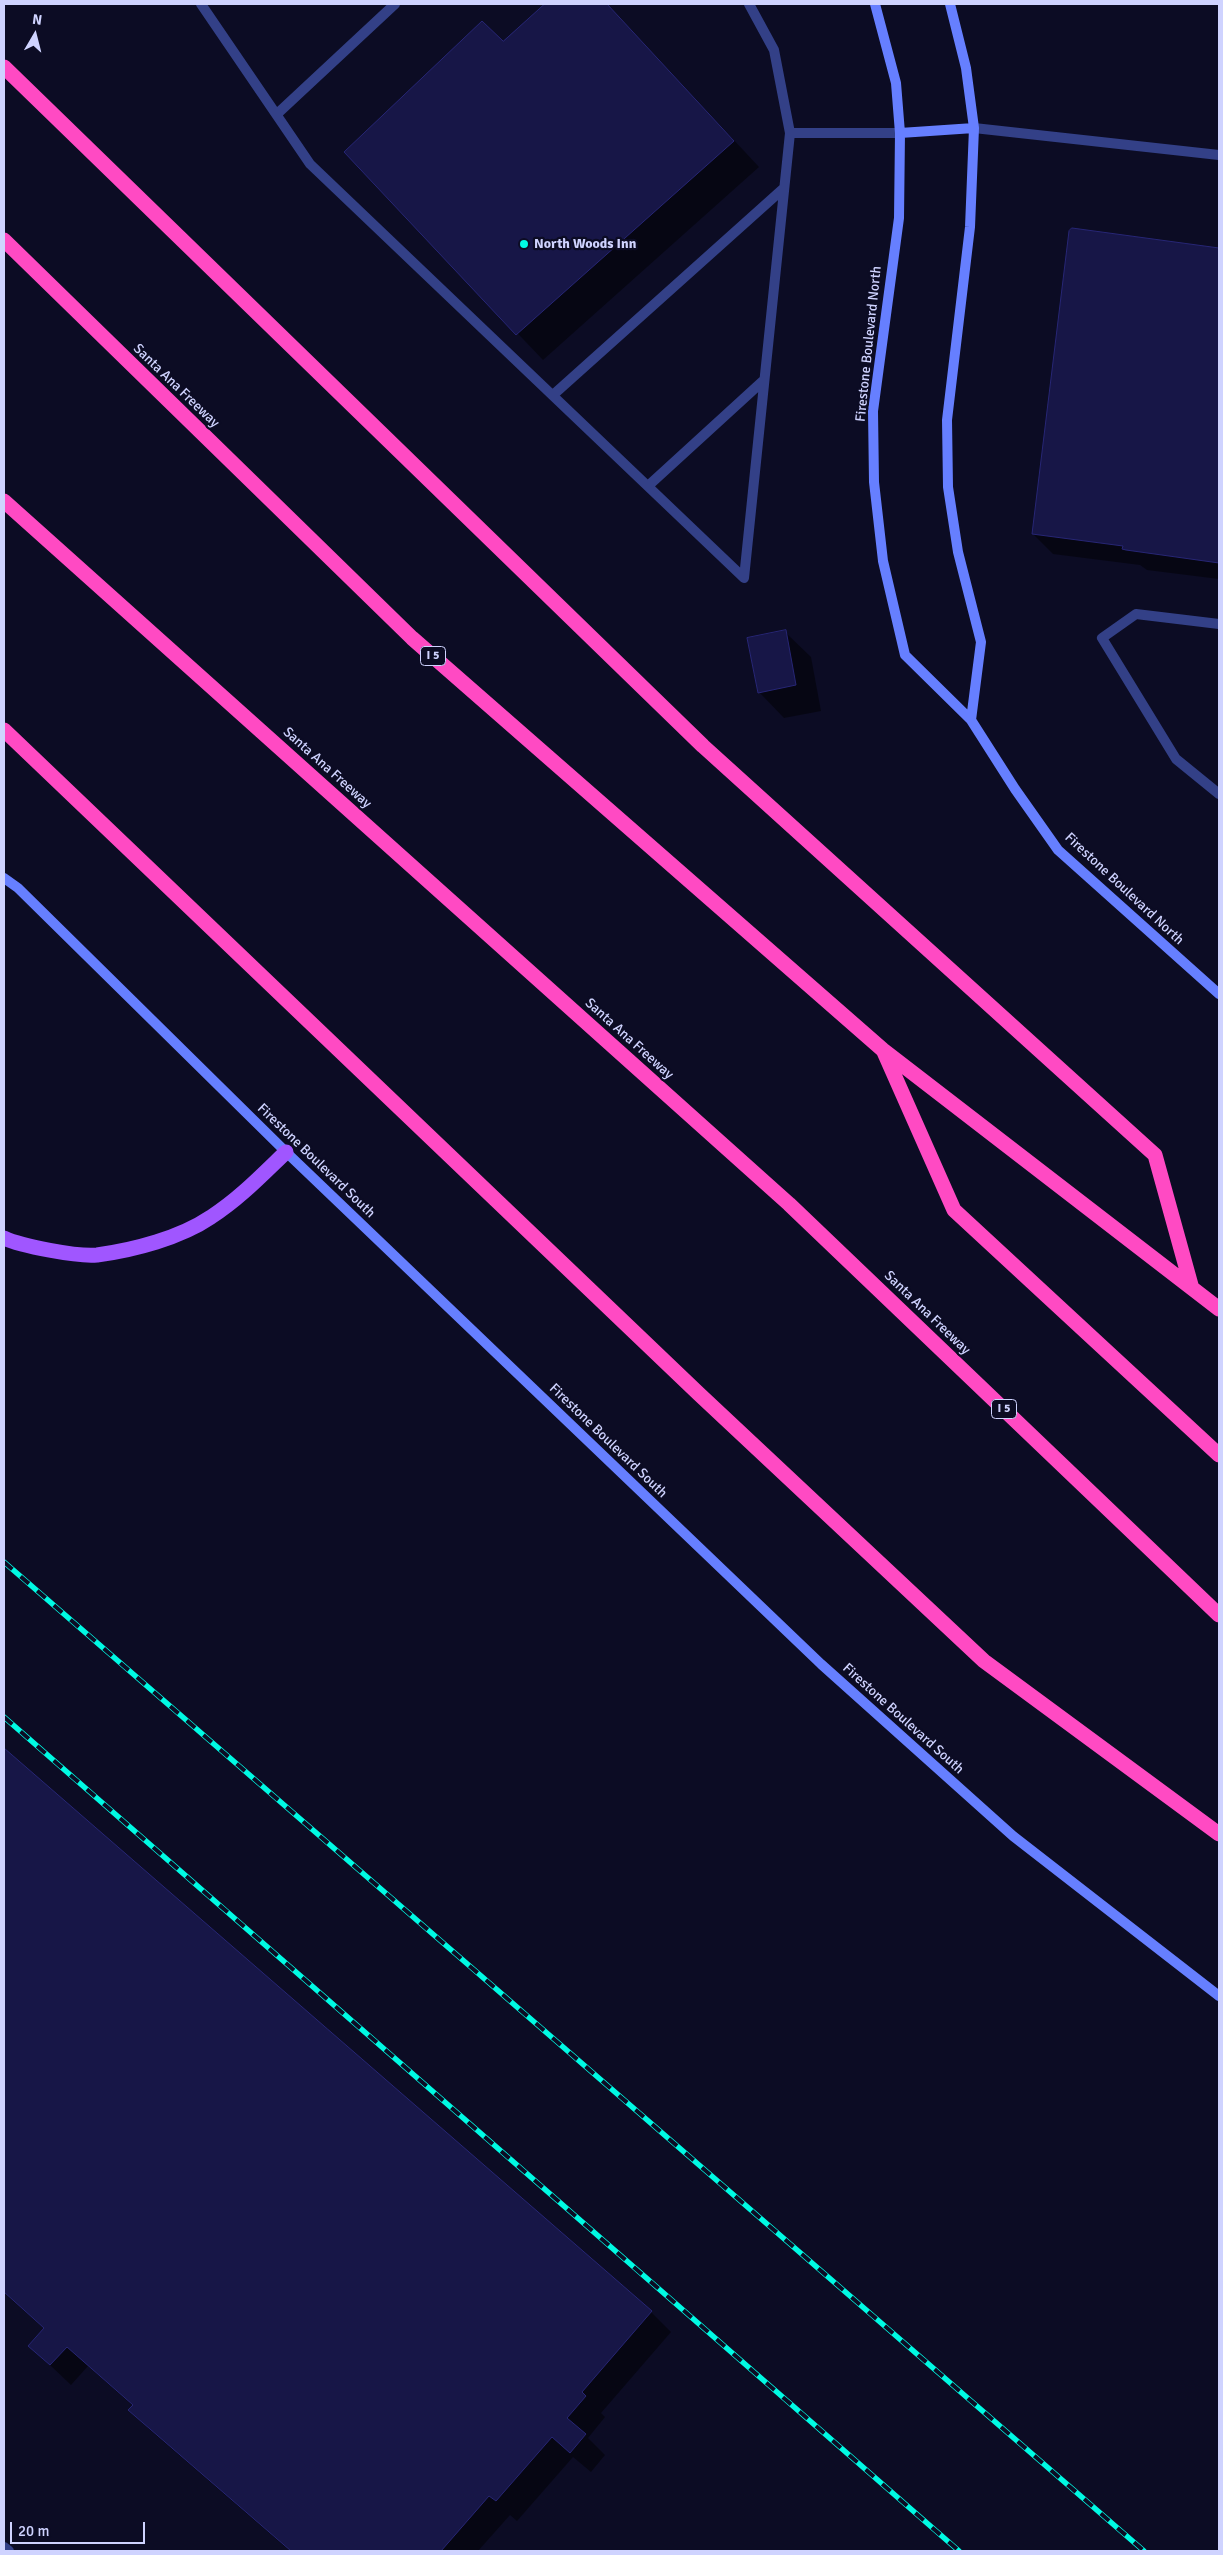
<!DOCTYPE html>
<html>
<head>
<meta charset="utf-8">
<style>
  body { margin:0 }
  #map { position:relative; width:1223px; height:2555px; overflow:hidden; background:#0c0c24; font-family:Signika,sans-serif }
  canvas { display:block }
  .frame { position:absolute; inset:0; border:5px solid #cfd3ff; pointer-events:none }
  .north { position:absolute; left:10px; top:10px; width:50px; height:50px; -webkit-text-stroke:4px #0c0c24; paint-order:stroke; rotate:8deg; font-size:14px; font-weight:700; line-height:20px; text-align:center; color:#cfd3ff }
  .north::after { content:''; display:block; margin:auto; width:18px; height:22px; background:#cfd3ff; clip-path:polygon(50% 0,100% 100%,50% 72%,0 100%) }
  .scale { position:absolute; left:10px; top:2522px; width:135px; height:22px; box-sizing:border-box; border:2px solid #cfd3ff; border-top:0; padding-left:6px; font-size:15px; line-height:18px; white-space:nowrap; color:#cfd3ff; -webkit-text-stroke:4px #0c0c24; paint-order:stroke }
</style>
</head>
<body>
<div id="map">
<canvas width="1223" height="2555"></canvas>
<div class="frame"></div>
<div class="north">N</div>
<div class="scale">20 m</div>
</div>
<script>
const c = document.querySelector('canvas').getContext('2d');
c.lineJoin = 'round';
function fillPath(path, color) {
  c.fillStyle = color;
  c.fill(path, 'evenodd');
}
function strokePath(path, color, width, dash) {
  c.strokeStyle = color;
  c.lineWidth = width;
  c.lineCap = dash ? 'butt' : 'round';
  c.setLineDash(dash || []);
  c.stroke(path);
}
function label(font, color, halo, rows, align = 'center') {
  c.font = font + ' Signika,sans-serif';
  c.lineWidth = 4.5;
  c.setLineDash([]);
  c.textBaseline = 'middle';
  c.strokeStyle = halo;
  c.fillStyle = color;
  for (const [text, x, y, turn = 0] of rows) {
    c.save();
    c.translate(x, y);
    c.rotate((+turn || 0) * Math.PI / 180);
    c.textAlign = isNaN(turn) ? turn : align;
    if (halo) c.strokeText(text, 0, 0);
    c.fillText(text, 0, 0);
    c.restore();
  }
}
const shadow = new Path2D(`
  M547,4H607L759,167L543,360L345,152L503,43Z
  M1072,229L1219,249V579L1147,570L1140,565L1053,554L1033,534Z
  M785,632L811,657L821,711L784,718L759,692Z
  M4,1750L651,2312L671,2332L601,2413L605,2417L588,2438L605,2455L591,2472L573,2457L517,2521L510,2515L478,2551H290L150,2430L130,2410L133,2406L88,2366L71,2385L30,2346L45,2329L4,2293Z`);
const building = new Path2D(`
  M545,4H607L734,141L516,335L344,152L482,21L503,41Z
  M1072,228L1219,248V563L1126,550L1122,549L1123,546L1032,534L1069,231Z
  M786,630L796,685L758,693L747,638Z
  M4,1748L652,2311L582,2392L586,2396L567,2418L586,2434L570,2453L552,2437L496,2501L489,2496L441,2551H291L128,2410L133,2405L67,2347L50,2365L28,2346L44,2328L4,2292Z`);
const lane = new Path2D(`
  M201,4L310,164L744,578L790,133L774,50L749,4
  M277,114L395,4
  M974,128L1219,155
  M790,133H900
  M553,395L784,188
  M648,486L764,380
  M1219,624L1136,614L1102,638L1176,759L1219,794
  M4,2547L9,2551`);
const secondary = new Path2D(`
  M875,4L896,83L900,133L899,218L873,411L874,482L883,561L905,655L971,720L1015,789L1058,850L1219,994
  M950,4L966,68L974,128L970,227L947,420L948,487L958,552L981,642L971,720
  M900,133L974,128
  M4,878L18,888L286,1152L821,1664L1013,1836L1219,1996`);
const primary = new Path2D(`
  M4,1238C21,1246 78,1257 97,1255C134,1250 180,1238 211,1217C239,1199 262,1175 286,1152`);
const highway = new Path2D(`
  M4,67L703,746L1155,1155L1191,1285
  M4,240L412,638L883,1050L1219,1309
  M4,501L789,1204L1219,1615
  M4,730L699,1394L984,1661L1219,1834
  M884,1052L954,1210L1219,1455`);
const rail = new Path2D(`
  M4,1562L1144,2551
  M4,1717L959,2551`);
const markers = [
  [524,244,5,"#00fae3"]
];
const shields = [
  [433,656,25],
  [1004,1409,25]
];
const shieldNames = [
  ["I 5",433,656],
  ["I 5",1004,1409]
];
const poiNames = [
  ["North Woods Inn",534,244]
];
const streetNames = [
  ["Firestone Boulevard North",869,344,-84],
  ["Santa Ana Freeway",176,386,44],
  ["Santa Ana Freeway",327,768,42],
  ["Firestone Boulevard North",1124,889,43],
  ["Santa Ana Freeway",629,1039,42],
  ["Firestone Boulevard South",316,1161,44],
  ["Santa Ana Freeway",927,1313,44],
  ["Firestone Boulevard South",608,1441,44],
  ["Firestone Boulevard South",903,1719,42]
];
fillPath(shadow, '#0007');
fillPath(building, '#171647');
strokePath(building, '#272675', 1);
strokePath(lane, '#334087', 10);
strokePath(secondary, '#667fff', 10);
strokePath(primary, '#a056ff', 15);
strokePath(highway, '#ff4ac3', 15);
strokePath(rail, '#00fae3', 5.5);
strokePath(rail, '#0c0c24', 4, [11]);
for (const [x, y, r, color] of markers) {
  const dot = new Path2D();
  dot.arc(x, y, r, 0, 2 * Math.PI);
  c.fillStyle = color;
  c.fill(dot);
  strokePath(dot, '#0c0c24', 2);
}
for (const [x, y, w] of shields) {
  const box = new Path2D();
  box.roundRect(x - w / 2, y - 9.5, w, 19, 4);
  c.fillStyle = '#0c0c24';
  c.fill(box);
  strokePath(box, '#cfd3ff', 1);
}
label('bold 12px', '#cfd3ff', null, shieldNames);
label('bold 14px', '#cfd3ff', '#0c0c24', poiNames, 'left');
label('14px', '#cfd3ff', '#0c0c24', streetNames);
</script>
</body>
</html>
